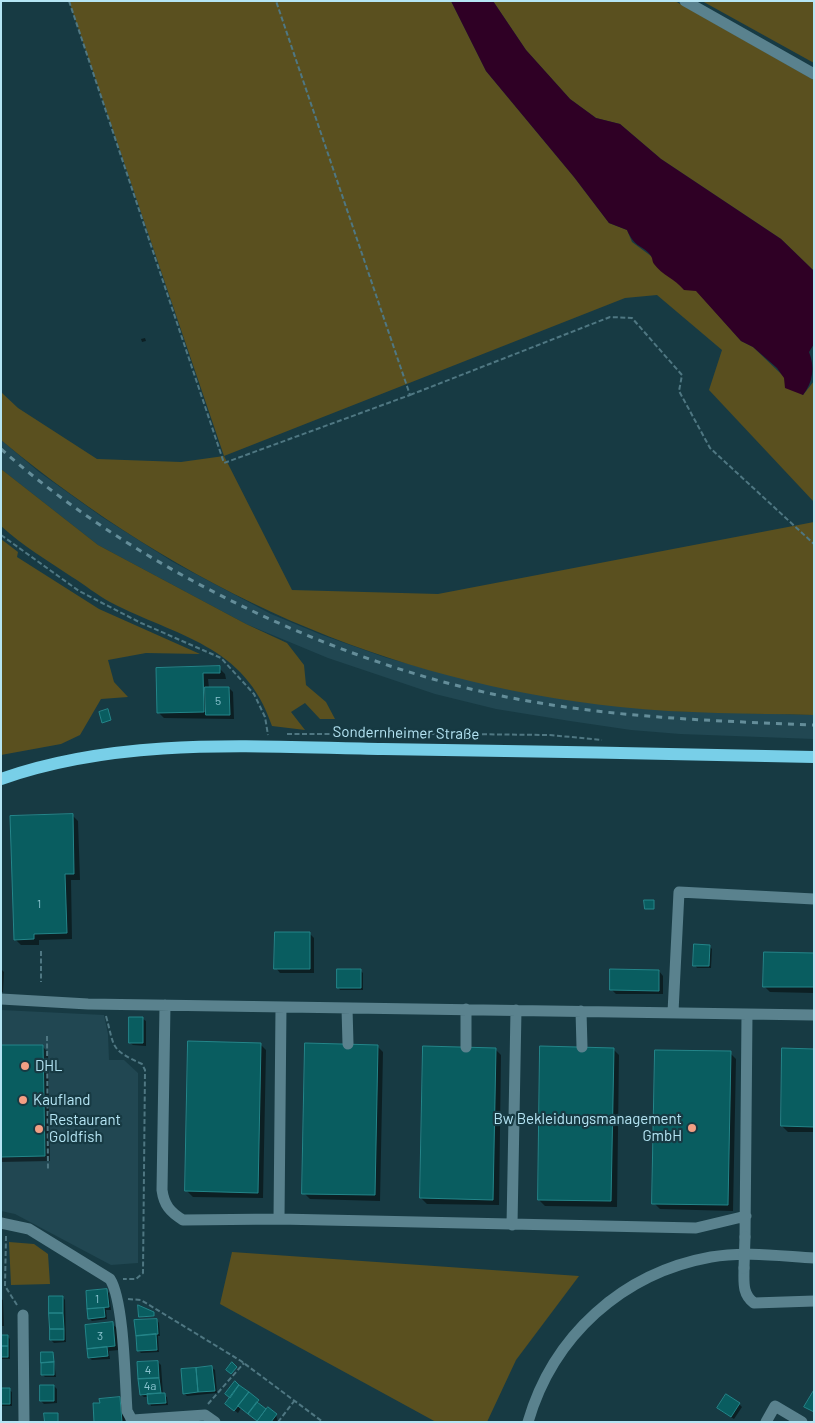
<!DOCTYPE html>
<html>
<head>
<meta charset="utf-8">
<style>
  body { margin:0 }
  #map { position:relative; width:815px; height:1423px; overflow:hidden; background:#173a43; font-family:Barlow,sans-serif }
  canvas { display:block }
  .frame { position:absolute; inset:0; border:2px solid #b5e5f4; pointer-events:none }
</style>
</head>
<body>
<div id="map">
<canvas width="815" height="1423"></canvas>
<div class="frame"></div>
</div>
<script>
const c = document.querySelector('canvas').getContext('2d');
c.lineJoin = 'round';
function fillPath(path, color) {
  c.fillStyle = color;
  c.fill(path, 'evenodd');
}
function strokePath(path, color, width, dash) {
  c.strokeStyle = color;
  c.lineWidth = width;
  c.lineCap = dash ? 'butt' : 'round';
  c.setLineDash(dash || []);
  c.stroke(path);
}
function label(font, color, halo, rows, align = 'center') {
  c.font = font + ' Barlow,sans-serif';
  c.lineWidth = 4.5;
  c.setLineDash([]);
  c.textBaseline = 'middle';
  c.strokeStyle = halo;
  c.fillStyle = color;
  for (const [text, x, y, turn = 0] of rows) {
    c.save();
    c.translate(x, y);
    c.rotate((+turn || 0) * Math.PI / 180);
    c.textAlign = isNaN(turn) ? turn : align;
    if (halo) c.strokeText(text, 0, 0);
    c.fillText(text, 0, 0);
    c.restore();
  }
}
const built = new Path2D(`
  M1,440L39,472L102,517L173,562L271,614L322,635L387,658L454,676L676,711L814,715V739L680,734L631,730L570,721L496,709L435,694L328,658L246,624L98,545L1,469Z
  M1,1010L104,1015L108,1034L109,1060H124L138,1073V1263L111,1265L15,1214L1,1211Z`);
const green = new Path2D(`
  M69,1H451L486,71L574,177L609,223L627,230L632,242L651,256L684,289L696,290L741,341L753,347L803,395L814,381V502L709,390L722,350L657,295L625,298L224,456L292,590L438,594L814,522V715C749,713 684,714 620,707C385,682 182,590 1,440V392L18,408L97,459L181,462L224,456Z
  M493,1H675L814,80V271L781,239L661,159L620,124L596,118L570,99L526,50Z
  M702,1H814V63Z
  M1,469L98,545L246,624L287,643L304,665L306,685L326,702L335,719H320L305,703L291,712L305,730L272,726C245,644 177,637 110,602C97,595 85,585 72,577C48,561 23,546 1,526Z
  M1,539L18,552L17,557L99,609L200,654L146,653L108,660L114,682L128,697L101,699L80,735L61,744L1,755Z
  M9,1242L34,1244L48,1254L50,1284L11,1285Z
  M232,1252L579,1276L516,1360L487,1422H436L220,1304Z`);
const water = new Path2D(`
  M451,1H493L526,50L570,99L596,118L620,124L661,159L781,239L814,271V344L809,352C815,367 813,382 803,395L785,388L784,378L777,368L753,347L741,341L696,291L684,290C675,279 662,275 654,264C652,262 653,259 651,256C644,245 635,249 627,230L609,223L574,177L486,71Z`);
const shadow = new Path2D(`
  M141,339L145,338L146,341L142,342Z
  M219,668L225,674L226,679H208L209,688H229L233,692L234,719L164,718L158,712L157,669Z
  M72,815L78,821L80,880H71L72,939L39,940V945H21L15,939Z
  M310,934L314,938V973H280L276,968Z
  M709,946L712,949L711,968H697L695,965Z
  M814,954V993L770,992L764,986Z
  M1,969L4,972L3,992H1Z
  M360,970L363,973V990H340L338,987Z
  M659,971L663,976V994H616L611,989Z
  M143,1019L146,1021V1046L133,1045L130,1043Z
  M260,1044L266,1050L263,1198L193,1197L187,1191Z
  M1,1046H42L48,1052L50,1161L1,1162Z
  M377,1046L383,1052L380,1201L310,1199L304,1193Z
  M495,1049L501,1055L499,1205L427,1204L421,1198Z
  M613,1049L619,1055L617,1207L545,1206L539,1200Z
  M814,1050V1132H788L782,1126Z
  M730,1053L736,1059L733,1211L660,1209L654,1203Z
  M107,1291L109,1293L111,1310H106L107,1319L92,1321L89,1318L87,1292Z
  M63,1297L65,1300L66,1342L54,1343L51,1340Z
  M1,1299L3,1300L4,1326H1Z
  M153,1313L154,1317H141Z
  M157,1320L159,1323L160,1336H158L159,1352L141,1353L138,1350Z
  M112,1324L117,1328L119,1350L109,1351L110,1359L92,1360L89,1358L86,1326Z
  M1,1336H7L10,1339V1359H1Z
  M53,1353L56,1377H45L42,1374Z
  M158,1362L161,1365L163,1395L167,1397L168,1405L151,1406L148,1397H144L141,1395Z
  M212,1368L215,1370L217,1393L187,1396L184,1393Z
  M235,1383L258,1400L259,1405L267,1410L276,1415L278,1422H258L241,1408L238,1413L229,1406Z
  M54,1386L57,1389V1403L44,1404L41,1401Z
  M1,1390H9L12,1392V1406H1Z
  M119,1399L124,1403L125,1422H96L101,1404Z
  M739,1404L742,1407L734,1419L721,1411Z`);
const building = new Path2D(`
  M220,666V673H203L204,712L157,713L156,668Z
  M205,687H229L230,715H206Z
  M108,709L111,720L102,723L99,712Z
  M73,814L74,874H65L67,933L34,934V939L14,940L10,816Z
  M644,900H654V909H645Z
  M275,932H310V969H274Z
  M694,944L710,945L709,966H693Z
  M764,952L814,953V987H763Z
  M337,969H361V988H337Z
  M610,969L659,970V991L610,990Z
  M129,1017H143V1043H129Z
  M188,1041L261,1043L258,1193L185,1191Z
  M305,1043L378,1045L375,1195L302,1194Z
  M1,1045H43L45,1156L1,1157Z
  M423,1046L496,1048L493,1200L420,1198Z
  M540,1046L614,1048L611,1201L538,1200Z
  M782,1048L814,1049V1127L781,1126Z
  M655,1050L731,1051L728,1205L652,1204Z
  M107,1289L109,1307L87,1309L86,1291Z
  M49,1296H63V1313H49Z
  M138,1305L154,1312V1316L139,1317Z
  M104,1308L105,1317L88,1319L87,1309Z
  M49,1313H63L64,1329H50Z
  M157,1319L158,1334L136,1336L134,1320Z
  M113,1322L115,1346L87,1349L85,1325Z
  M50,1329H64V1340H50Z
  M156,1334L157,1350L137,1351L136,1336Z
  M1,1335H8V1346H1Z
  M1,1346H8V1357H1Z
  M107,1347L108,1356L88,1358L87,1349Z
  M41,1352H53L54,1362L41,1363Z
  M158,1361L159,1378L138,1379L137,1362Z
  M54,1362V1375H41V1363Z
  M232,1362L237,1367L231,1374L226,1370Z
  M212,1366L215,1391L198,1392L196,1368Z
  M196,1368L198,1392L183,1394L181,1369Z
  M159,1378L161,1393L140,1395L138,1379Z
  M235,1381L239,1385L230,1398L225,1394Z
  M40,1385H54V1401H40Z
  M239,1385L249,1392L234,1411L225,1404Z
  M1,1388H10V1404H1Z
  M814,1390V1412L804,1407Z
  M249,1392L259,1400L248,1414L238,1406Z
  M161,1393H165L166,1403L148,1404L147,1394Z
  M726,1394L740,1403L731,1417L717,1408Z
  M120,1397L122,1422H94L93,1403H100L99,1399Z
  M257,1402L266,1409L257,1421L248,1414Z
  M268,1407L277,1414L271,1422H257Z
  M44,1413H58V1422H45Z`);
const path = new Path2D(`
  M69,1L224,463L410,395L276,1
  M410,395L610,317L632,318L682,375L679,391L710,448L814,544
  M1,535L79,591L141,623L221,658L254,694L265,717L268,735
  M287,734H461L550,735L602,740
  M41,951V982
  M106,1016C115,1049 110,1049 142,1064L145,1070L143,1273L136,1279H123
  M47,1036L48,1170
  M6,1236L5,1286L17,1305
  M128,1299L141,1300L241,1361L323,1422
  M208,1404L244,1363
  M278,1422L295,1400`);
const minor = new Path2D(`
  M685,1L814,74
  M1,999L88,1004L747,1014
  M165,1005L162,1190C164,1205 170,1212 183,1220L279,1219L696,1228L746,1216
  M347,1008L348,1044
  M466,1009V1047
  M581,1011L582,1047
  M673,1012L679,892L814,899
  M279,1219L281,1007
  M1,1223L29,1229L110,1279C124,1301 125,1381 127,1411L133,1422
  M512,1225L516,1010
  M745,1237L747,1014L814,1015
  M744,1268C744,1282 742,1294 754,1303L814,1301
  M23,1315L24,1422
  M133,1420L205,1415L215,1422
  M528,1422C553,1336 622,1273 711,1257C744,1251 780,1256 814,1258
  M766,1422L775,1406L802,1422`);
const major = new Path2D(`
  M1,779C123,736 256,747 383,749C527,751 670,754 814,757`);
const rail = new Path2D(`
  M1,449C140,572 346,669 528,701C623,718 718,721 814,725`);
const minorBridge = new Path2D(`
  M744,1268L745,1237`);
const markers = [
  [25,1066,5,"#f39f84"],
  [23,1100,5,"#f39f84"],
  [692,1128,5,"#f39f84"],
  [39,1129,5,"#f39f84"]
];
const numberNames = [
  ["5",218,701],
  ["1",39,904],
  ["1",97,1299],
  ["3",100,1336],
  ["4",148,1370],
  ["4a",150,1386]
];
const streetNames = [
  ["Sondernheimer Straße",406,733,1]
];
const poiNames = [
  ["DHL",35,1066],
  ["Kaufland",33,1100],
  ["Bw Bekleidungsmanagement",682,1119,"right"],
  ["GmbH",682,1136,"right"],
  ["Restaurant",49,1120],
  ["Goldfish",49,1137]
];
fillPath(built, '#214752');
fillPath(green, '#5a501f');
fillPath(water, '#2f0025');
fillPath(shadow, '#0007');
fillPath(building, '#095d60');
strokePath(building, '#248589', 1);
strokePath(path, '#4f7782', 2, [5, 2.5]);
strokePath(minor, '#5a828e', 11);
strokePath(major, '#78cfe8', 12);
strokePath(rail, '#648d99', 3, [6, 6]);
strokePath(minorBridge, '#5a828e', 11);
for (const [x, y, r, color] of markers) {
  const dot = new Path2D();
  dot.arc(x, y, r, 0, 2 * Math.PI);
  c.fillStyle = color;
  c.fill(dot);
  strokePath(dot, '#173a43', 2);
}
label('12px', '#8ac3cf', null, numberNames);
label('15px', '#b5e5f4', '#173a43', streetNames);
label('15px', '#b5e5f4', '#173a43', poiNames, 'left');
</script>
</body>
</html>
